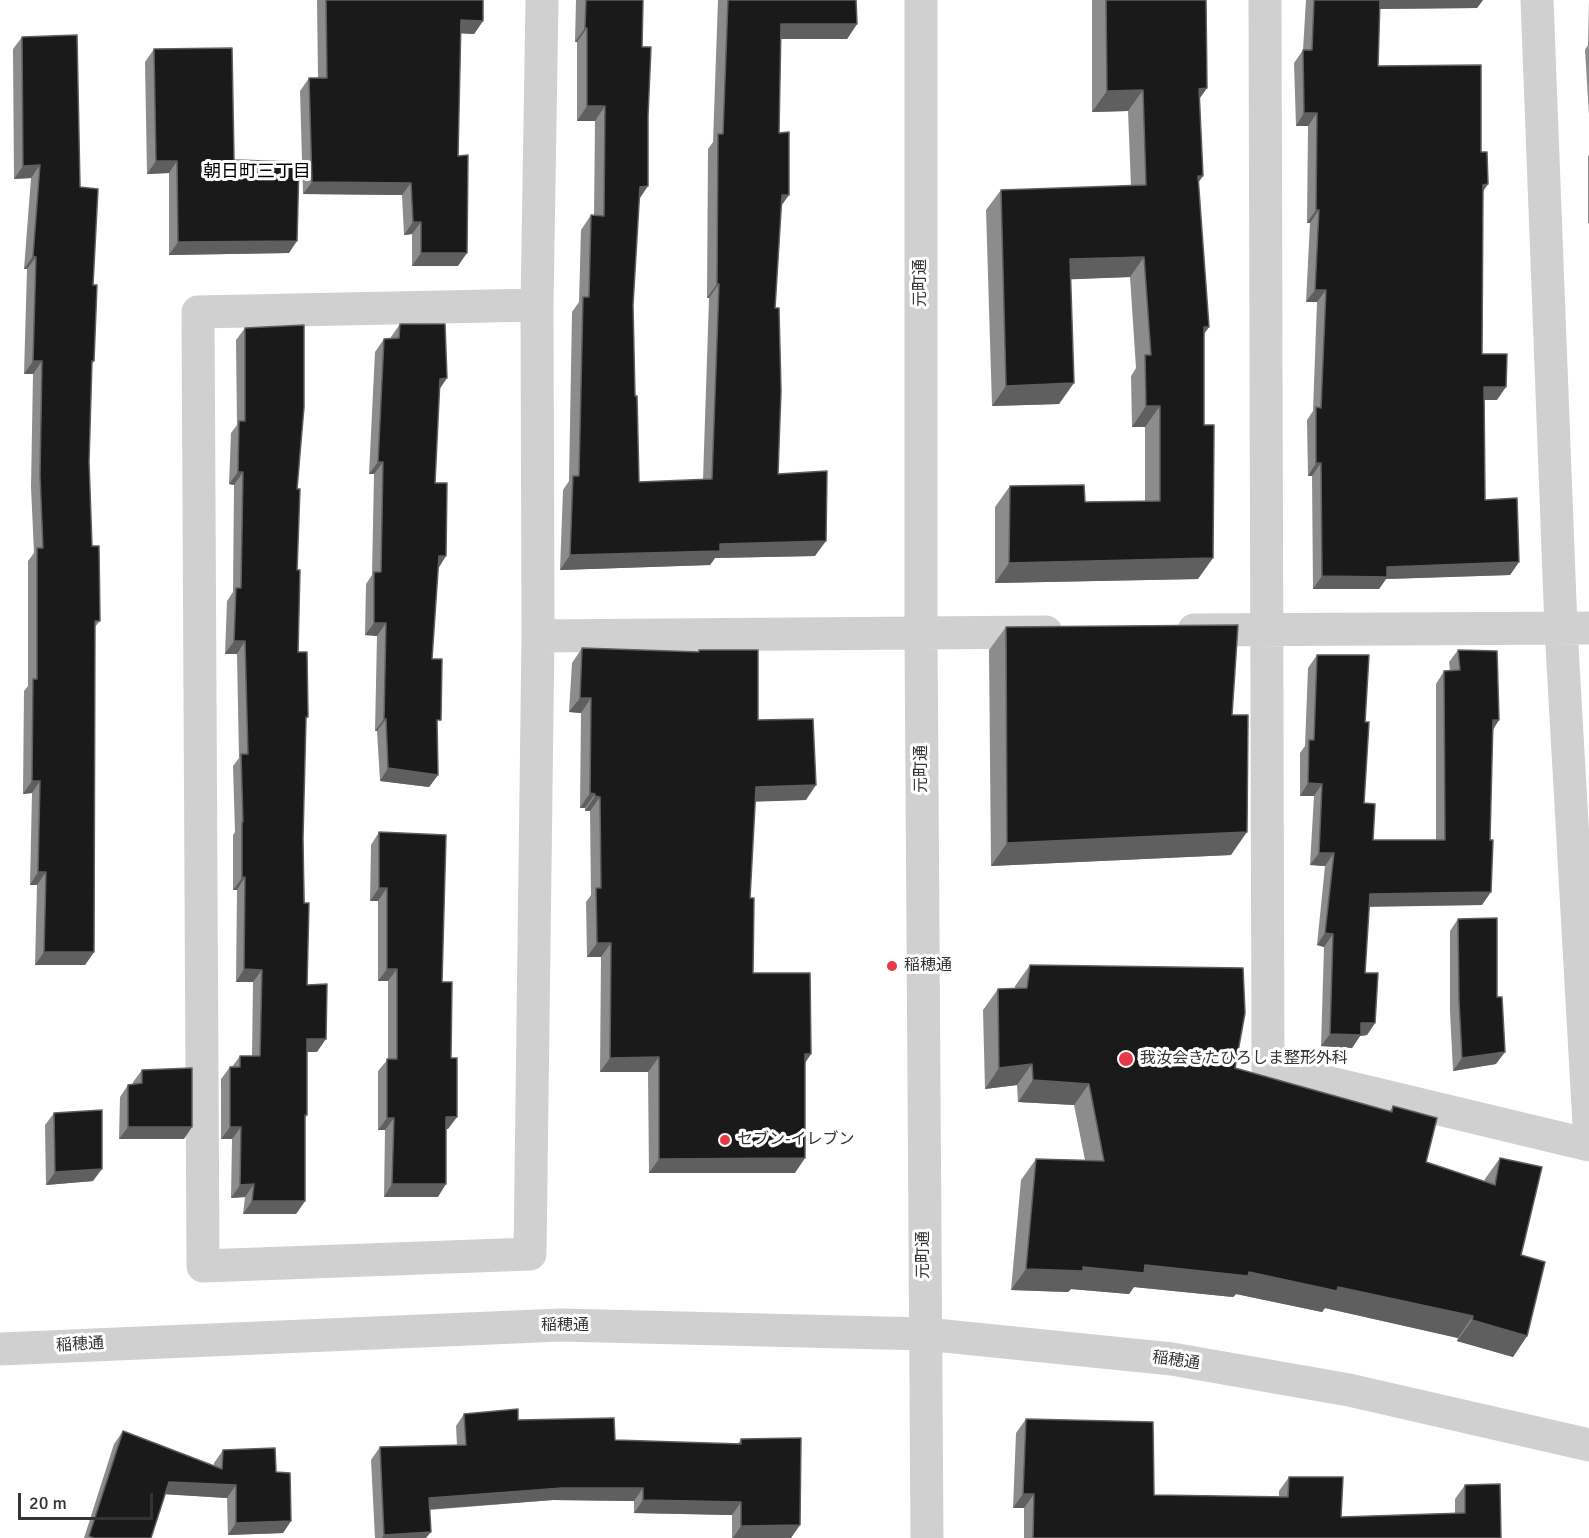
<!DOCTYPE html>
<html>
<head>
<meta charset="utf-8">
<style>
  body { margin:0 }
  #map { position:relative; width:1589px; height:1538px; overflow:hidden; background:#fff; font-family:Signika,sans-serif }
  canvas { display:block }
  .scale { position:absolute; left:18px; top:1493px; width:135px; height:27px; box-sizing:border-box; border:3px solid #333; border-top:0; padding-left:8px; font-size:18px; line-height:21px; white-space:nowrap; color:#333; -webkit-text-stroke:4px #fff; paint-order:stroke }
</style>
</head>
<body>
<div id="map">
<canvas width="1589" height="1538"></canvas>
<div class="scale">20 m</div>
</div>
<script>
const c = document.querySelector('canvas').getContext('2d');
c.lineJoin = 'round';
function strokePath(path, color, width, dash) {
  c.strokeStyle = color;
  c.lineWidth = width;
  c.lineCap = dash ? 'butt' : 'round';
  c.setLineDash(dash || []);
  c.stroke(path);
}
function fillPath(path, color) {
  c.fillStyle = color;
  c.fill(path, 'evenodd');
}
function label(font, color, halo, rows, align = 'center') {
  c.font = font + ' Signika,"Noto Sans JP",sans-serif';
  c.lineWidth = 6;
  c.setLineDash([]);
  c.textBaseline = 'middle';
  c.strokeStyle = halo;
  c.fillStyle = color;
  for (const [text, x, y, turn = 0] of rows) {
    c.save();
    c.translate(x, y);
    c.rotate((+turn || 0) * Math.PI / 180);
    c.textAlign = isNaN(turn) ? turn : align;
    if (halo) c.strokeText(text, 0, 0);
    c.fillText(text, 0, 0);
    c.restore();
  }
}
const minor = new Path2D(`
  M921,0V633L927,1538
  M1265,0L1268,1068L1589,1145
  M1537,0L1561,628L1589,1124
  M537,305L198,312L203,1266L530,1254L538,636L537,305L542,0
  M1194,630L1589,628
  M538,636L1046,632
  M0,1349L561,1325L925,1334L1172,1359L1349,1390L1589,1445`);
const wall = new Path2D(`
  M317,0H483V21L474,34L461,33L458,156V266H412V234L404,235L402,195L303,194L300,91L309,78H318Z
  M576,0H643L639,199L633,305L635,396L639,482L703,480L709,298H707L708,149L713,142L718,0H856L857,24L847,39H781L779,133L781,206L775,308L778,474L815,556L715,558L710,565L560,570L563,490L569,481L572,312L579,302L581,230L591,215L594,216L595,121H577V42H575Z
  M1092,0H1206L1207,88L1199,99L1198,183L1209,327L1204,334L1198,579L995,583V507L1010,486L1085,502L1145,501V427H1132L1131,376L1136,368L1130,277L1070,279L1059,404L992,406L986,210L1001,190L1131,186L1128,111L1092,112Z
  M1306,0H1483L1477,8L1380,9L1378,66L1481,152L1483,192L1482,354L1497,400H1484L1485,500L1519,562L1510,575L1386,579L1379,589H1313L1312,476H1308L1307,420L1313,411L1317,302H1306L1310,223H1307L1308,126H1296L1294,63L1303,50Z
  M1589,0V115L1585,50L1588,45Z
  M22,37L80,187L93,285L94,361L92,364L89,462L92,546L100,621L95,627L94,952L85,965H35L37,885H30L32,793L23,794L24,691L28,686V561L34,553L31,487L33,374H24L27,269H24L31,178L14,179L13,49Z
  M154,49L234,160L289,253L169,255V173L147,174L145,62Z
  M1589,155V223H1588V156Z
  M400,324L447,378L439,390L435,483L438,568L432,659L437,725L438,775L429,787L380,781L377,731H375L377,636L365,635L366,584L372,575L374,474H369L375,352L384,339H391V337Z
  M245,328L297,489L298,652L308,717L306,719L303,838L307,985L317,1052H307V1115L305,1118V1201L296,1214H243L245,1197L231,1198L232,1139H221V1079L230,1067H232L240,1056H252L253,982H236L237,890H233V835L235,832L233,766L239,758L237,654H225L227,601L233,592L234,485L229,484L231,433L237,425L236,340Z
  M1006,627L1232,715L1231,855L991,866L989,650Z
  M582,648L698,652L699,650L758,720L806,800L755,801L750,898L753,973L811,1054L805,1062L795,1173H649L648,1072H600L601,957H587L586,902L591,895L590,811H585V808H580L581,713L569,712L572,663Z
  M1458,650L1493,730L1482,905L1369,906L1365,973L1375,1023L1367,1035L1360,1036L1352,1048L1321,1046L1324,947L1317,945L1325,866L1310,865L1314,796H1300V753L1305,746L1308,668L1317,655L1365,722L1364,803L1373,840H1436V684L1444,671H1450L1449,662Z
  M379,832L442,982L448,1129H446L438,1197H384L385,1130H378V1071L388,1059V981H378V901H370L371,845Z
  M1458,919L1496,1064L1453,1071L1450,1012V931Z
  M1030,965L1235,1068L1390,1111L1393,1106L1426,1162L1484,1182L1485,1179L1500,1158L1521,1255L1527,1336L1513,1357L1457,1341L1458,1338L1325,1308L1322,1312L1236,1294L1233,1297L1134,1287L1129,1294L1071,1289L1068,1292L1011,1290L1021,1180L1036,1159L1085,1160L1074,1105L1018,1102L1017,1085L985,1089L983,1010L998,989H1015V986Z
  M142,1070L184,1139H119L120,1097L128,1085L133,1084V1082Z
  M54,1113L93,1181L46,1185L45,1125Z
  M464,1414L518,1420L615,1440L738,1444L741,1439L791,1538H732V1515L634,1513V1501L553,1500L429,1510L426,1538H375L371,1460L380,1447L457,1445L456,1426Z
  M1026,1419L1154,1495L1279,1497V1491L1289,1477L1341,1517L1455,1513V1499L1465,1485L1501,1538H1024V1508H1013L1016,1433Z
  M123,1431L214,1466V1463L223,1450L276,1472L291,1521L283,1533L228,1535L227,1498L165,1494L151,1538H84L114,1444Z`);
const shadedWall = new Path2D(`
  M1378,0H1483L1477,8L1372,9Z
  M461,20L483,21L474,34L453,33Z
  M781,24H857L847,39H771Z
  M585,28H587L577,42H575Z
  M1207,88L1192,109L1199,89Z
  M1143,90L1128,111L1092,112L1107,91Z
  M587,106H605L595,121H577Z
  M1304,113H1317L1308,126H1296Z
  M156,161H177L169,173L147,174Z
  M40,165L31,178L14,179L23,166Z
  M1198,176H1203L1188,197Z
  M312,182L411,183L402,195L303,194Z
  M1488,184L1480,196L1483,185Z
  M648,186L638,201L640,187Z
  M782,195H789L779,209Z
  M1316,210H1319L1310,223H1307Z
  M413,222H421L412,234L404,235Z
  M297,241L289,253L169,255L178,242Z
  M421,253H467L458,266H412Z
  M33,256L36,257L27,269H24Z
  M1144,257L1130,277L1055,280L1070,259Z
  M717,284H719L709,298H707Z
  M1315,290H1326L1317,302H1306Z
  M1204,327H1209L1194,347Z
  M33,361H42L33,374H24Z
  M447,378L438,391L440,379Z
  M1074,383L1059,404L992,406L1006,386Z
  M1484,387H1506L1497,400H1475Z
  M1146,406H1160L1145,427H1132Z
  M378,462H383L374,474H369Z
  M1316,463H1321L1312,476H1308Z
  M238,472H243L234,485L229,484Z
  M826,541L815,556L715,558L710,565L560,570L570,555L720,544Z
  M439,556H446L438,569Z
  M1213,558L1198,579L995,583L1009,563Z
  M1519,562L1510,575L1386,579L1379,589H1313L1322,576L1387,567Z
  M374,623H386L377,636L365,635Z
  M234,641H245L237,654H225Z
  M580,698H591L581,713L569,712Z
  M384,719H386L377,731H375Z
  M1493,720H1499L1491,733Z
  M388,768L438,775L429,787L380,781Z
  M32,781H40L32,793L23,794Z
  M1308,783L1322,784L1314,796H1300Z
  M816,785L806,800L746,802L756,787Z
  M590,793L595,794L585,808H580Z
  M595,796L600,797L590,811H585Z
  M1247,832L1231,855L991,866L1007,843Z
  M1319,853H1334L1325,866L1310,865Z
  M38,872H46L37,885H30Z
  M245,877L237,890H233L242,878Z
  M379,888H387L378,901H370Z
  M1491,892L1482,905L1362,907L1370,894Z
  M1325,933L1333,934L1324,947L1317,945Z
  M597,943H611L601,957H587Z
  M44,952H94L85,965H35Z
  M244,969L262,970L253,982H236Z
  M387,969H397L388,981H378Z
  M1361,1023H1375L1367,1035L1360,1036L1352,1048L1321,1046L1330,1034Z
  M307,1039H326L317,1052H298Z
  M1505,1052L1496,1064L1453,1071L1462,1058Z
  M805,1054H811L801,1069Z
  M659,1057L648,1072H600L610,1058Z
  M1032,1064L1017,1085L985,1089L999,1068Z
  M1033,1080L1089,1084L1074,1105L1018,1102Z
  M446,1117H457L448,1129H437Z
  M387,1118H394L385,1130H378Z
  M128,1127H192L184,1139H119Z
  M230,1127H241L232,1139H221Z
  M805,1158L795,1173H649L659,1159Z
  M102,1169L93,1181L46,1185L55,1172Z
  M254,1184L245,1197L231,1198L240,1185Z
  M392,1184H446L438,1197H384Z
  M252,1201H305L296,1214H243Z
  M1145,1265L1249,1272L1338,1287L1473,1316L1458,1338L1325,1308L1322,1312L1236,1294L1233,1297L1134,1287L1129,1294L1071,1289L1068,1292L1011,1290L1026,1269Z
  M1472,1320L1527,1336L1513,1357L1457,1341Z
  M169,1482L236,1485L227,1498L161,1494Z
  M562,1488H643L634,1501L553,1500L420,1510L429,1498Z
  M1023,1494H1034L1024,1508H1013Z
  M643,1500L741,1502L732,1515L634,1513Z
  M291,1521L283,1533L228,1535L236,1523Z
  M800,1525L791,1538H733L741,1526Z
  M431,1532L426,1538H382L384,1535Z`);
const building = new Path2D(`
  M326,0H483V21L461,20L458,156L468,155L467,253H421V222H413L411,183L312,182L309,78H327Z
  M586,0H643L642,47H651L648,116V186L640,187L633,305L635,396H637L639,482L712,479L719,284H717L718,134H723L728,0H856L857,24H781L779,133L789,132V195H782L775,308H779L781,391L778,474L827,471L826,541L720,544V551L570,555L573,476H579L583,297H589L591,215L604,216L605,106H587V28H585Z
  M1106,0H1206L1207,88L1199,89L1203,176H1198L1209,327H1204V425H1214L1213,558L1009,563L1010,486L1084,485L1085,502L1160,501V406H1146L1145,355H1151L1144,257L1070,259L1074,383L1006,386L1001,190L1146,185L1143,90L1107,91Z
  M1314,0H1380L1378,66L1481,65V152H1487L1488,184L1483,185L1482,354H1507L1506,387H1484L1485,500L1517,498L1519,562L1387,567V577L1322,576L1321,463H1316V407L1321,408L1326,290H1315L1319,210H1316L1317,113H1304L1303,50H1312Z
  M77,35L80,187L98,189L93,285H97L94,361H92L89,462L92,546H99L100,621H95L94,952H44L46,872H38L40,781H32L33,679H37V548H43L40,475L42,361H33L36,257L33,256L40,165L23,166L22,37Z
  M232,48L234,160L299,162L297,241L178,242L177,161H156L154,49Z
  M400,324H445L447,378L440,379L435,483H447L446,556H439L432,659H442L441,720H437L438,775L388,768L386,719H384L386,623H374V572H381L383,462H378L384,339L399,338Z
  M304,325V407L297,489H300L297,570H300L298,652H307L308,717H306L303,838L304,903H309L307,985L327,984L326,1039H307V1115H305V1201H252L254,1184L240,1185L241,1127H230V1067H240V1056H260L262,970L244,969L245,877L242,878V822H243L241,754H248L245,641H234L236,588H241L243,472H238L239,421H245V328Z
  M1238,625L1232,715H1248L1247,832L1007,843L1006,627Z
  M582,648L699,652V650H758V720L813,719L816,785L756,787L750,898H754L753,973H810L811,1054H805V1158L659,1159V1057L610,1058L611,943H597L596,888H601L600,797L595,796V794L590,793L591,698H580Z
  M1458,650L1497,651L1499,720H1493L1490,840H1493L1491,892L1370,894L1365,973H1378L1375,1023H1361V1035L1330,1034L1333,934L1325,933L1334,853H1319L1322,784L1308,783L1309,740H1314L1317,655H1369L1365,722H1369L1364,803L1375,804L1373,840H1445L1444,671L1460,670Z
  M379,832L446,835L442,982H452L451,1058H457V1117H446V1184H392L394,1118H387V1059H397V969H387V888H379Z
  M1497,918V997H1502L1505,1052L1462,1058L1459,1000L1458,919Z
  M1030,965L1243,968L1245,1013L1235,1068L1392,1112L1393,1106L1437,1118L1426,1162L1495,1185L1500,1158L1542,1167L1521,1255L1545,1262L1527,1336L1472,1320L1473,1316L1338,1287L1337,1291L1249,1272L1248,1276L1145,1265L1144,1273L1083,1267V1271L1026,1269L1036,1159L1104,1161L1089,1084L1033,1080L1032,1064L999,1068L998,989L1027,988Z
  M192,1068V1127H128V1085L142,1083V1070Z
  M102,1110V1169L55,1172L54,1113Z
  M518,1409V1420L614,1418L615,1440L741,1444V1439L801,1438L800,1525L741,1526V1502L643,1500V1488H562L429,1498L431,1532L384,1535L380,1447L466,1445L464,1414Z
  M1026,1419L1153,1422L1154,1495L1288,1497L1289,1477H1343L1341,1517L1465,1513V1485L1500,1484L1501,1538H1033L1034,1494H1023Z
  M123,1431L222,1469L223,1450L275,1448L276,1472L290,1473L291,1521L236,1523V1485L169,1482L151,1538H94L89,1536Z`);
const markers = [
  [892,966,6,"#e63946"],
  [1126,1059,8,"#e63946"],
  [725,1140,6,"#e63946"]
];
const streetNames = [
  ["元町通",921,283,-90],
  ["元町通",922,769,-90],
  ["元町通",924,1255,-90],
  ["稲穂通",565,1326],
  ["稲穂通",80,1345,-3],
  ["稲穂通",1176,1361,8]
];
const poiNames = [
  ["稲穂通",904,966],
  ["我汝会きたひろしま整形外科",1140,1059],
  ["セブン-イレブン",737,1140]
];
const neighbourhoodNames = [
  ["朝日町三丁目",257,172]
];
strokePath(minor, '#d0d0d0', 33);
fillPath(wall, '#8c8c8c');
fillPath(shadedWall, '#5f5f5f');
fillPath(building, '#1a1a1a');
strokePath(building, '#5f5f5f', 1.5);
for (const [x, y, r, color] of markers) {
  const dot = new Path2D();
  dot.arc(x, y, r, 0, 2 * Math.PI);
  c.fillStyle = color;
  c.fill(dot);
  strokePath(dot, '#fff', 2);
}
label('16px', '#333', '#fff', streetNames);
label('16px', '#333', '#fff', poiNames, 'left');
label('18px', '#000', '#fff', neighbourhoodNames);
</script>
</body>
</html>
